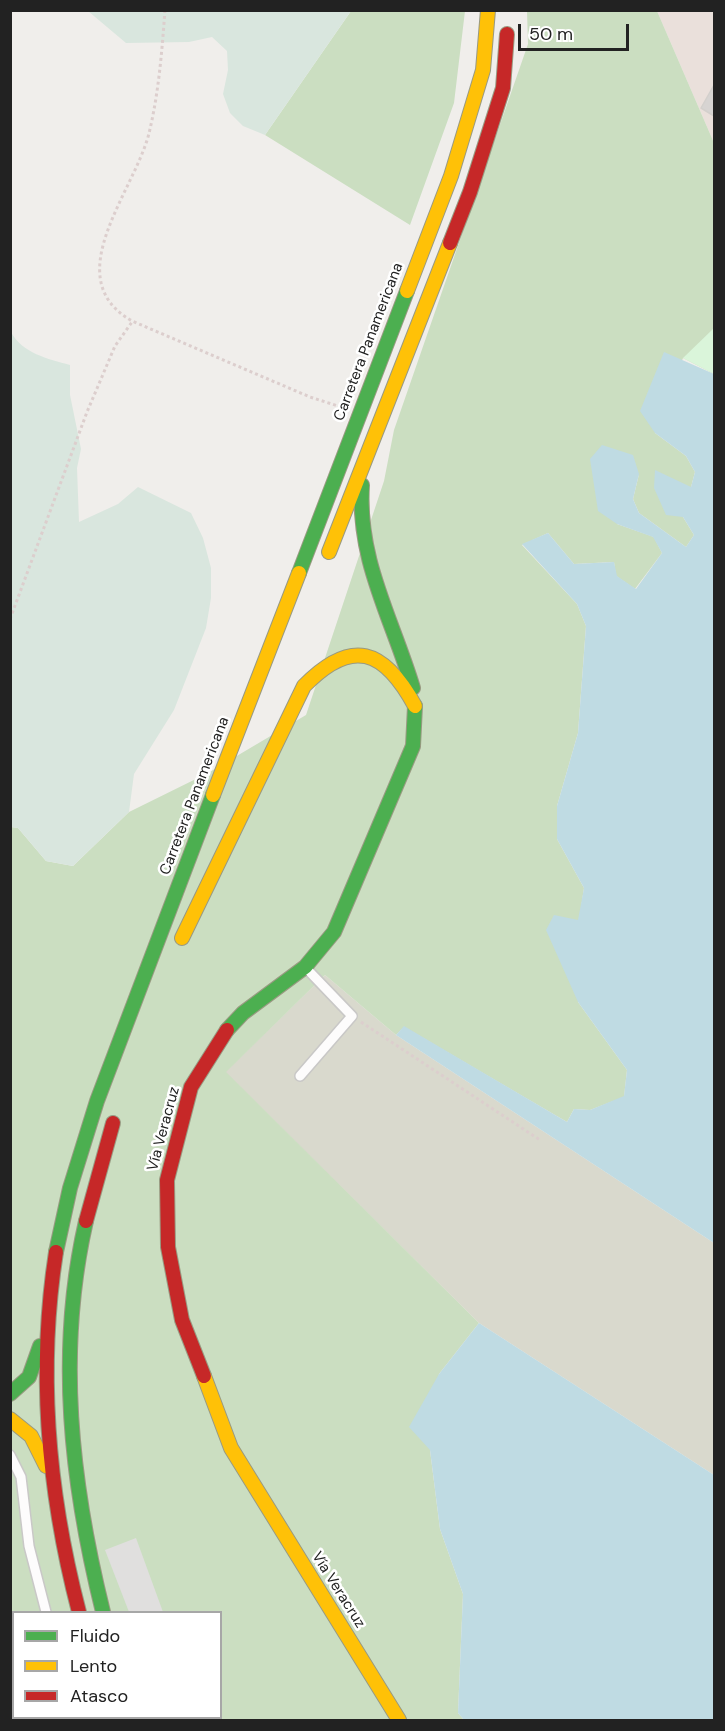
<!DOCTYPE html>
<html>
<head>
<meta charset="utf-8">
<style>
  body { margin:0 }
  #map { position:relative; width:725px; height:1731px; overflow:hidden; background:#f0eeeb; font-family:"DM Sans",sans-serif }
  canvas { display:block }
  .frame { position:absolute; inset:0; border:12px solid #222; pointer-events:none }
  .legend { position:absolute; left:12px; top:1611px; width:210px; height:108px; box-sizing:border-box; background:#fff; border:2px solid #a7a7a7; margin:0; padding:8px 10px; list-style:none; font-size:18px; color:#222 }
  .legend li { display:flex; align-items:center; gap:12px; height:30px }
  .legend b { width:30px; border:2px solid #a7a7a7 }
  .scale { position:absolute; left:518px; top:24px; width:111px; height:27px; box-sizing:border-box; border:3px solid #222; border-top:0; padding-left:8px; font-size:18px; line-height:21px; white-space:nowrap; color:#222; -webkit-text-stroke:4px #fff; paint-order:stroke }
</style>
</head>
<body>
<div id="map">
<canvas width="725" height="1731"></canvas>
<div class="frame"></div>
<ul class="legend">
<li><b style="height:8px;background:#4caf50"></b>Fluido</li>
<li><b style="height:8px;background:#ffc107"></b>Lento</li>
<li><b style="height:8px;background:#c62828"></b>Atasco</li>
</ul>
<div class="scale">50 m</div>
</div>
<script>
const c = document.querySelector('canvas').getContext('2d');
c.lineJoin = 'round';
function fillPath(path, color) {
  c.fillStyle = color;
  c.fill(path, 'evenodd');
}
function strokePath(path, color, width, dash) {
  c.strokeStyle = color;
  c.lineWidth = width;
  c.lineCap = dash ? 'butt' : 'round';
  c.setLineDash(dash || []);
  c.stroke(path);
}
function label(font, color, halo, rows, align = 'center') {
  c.font = font + ' "DM Sans",sans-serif';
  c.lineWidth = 5;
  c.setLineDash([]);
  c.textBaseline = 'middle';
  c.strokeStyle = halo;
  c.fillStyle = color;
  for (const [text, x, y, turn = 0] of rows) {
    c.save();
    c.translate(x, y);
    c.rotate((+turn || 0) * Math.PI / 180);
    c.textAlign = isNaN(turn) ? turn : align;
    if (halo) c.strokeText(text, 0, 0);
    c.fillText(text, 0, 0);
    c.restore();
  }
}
const military = new Path2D(`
  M657,11H714V143Z`);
const construction = new Path2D(`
  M325,975L396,1035L714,1243V1475L479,1323L225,1072Z`);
const forest = new Path2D(`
  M351,11H465L454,103L410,225L265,135Z
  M527,11H657L714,143V374L683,358L655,433L686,456L695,472L683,517L694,535L686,547L639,513L633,499L639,474L617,524L654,537L662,553L635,589L616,576L614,562L574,564L548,533L522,545L577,604L586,626L578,733L557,806V839L584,888L579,921L578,1002L627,1070L624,1097L590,1110L574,1109L567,1122L404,1027L396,1035L325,975L226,1072L479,1323L439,1374L430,1450L440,1529L463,1594L458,1713L464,1720H11V827L18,828L46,861L73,866L129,812L208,773L306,715L384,481L394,430L528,44ZM14,1612H220V1718H14Z`);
const wetland = new Path2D(`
  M88,11H351L265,135L243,126L230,113L223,94L228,70L227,51L212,37L189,42L126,43Z
  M11,332C22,353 48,359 70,365V395L81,449L77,468L79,522L118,504L138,487L191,513L203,538L211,568V598L206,628L174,710L134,774L129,812L73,866L46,861L18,828L11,827Z`);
const park = new Path2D(`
  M714,328V374L683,358Z`);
const parking = new Path2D(`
  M136,1538L163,1612H129L105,1550Z`);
const water = new Path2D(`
  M664,352L714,374V1243L396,1035L404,1026L567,1122L574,1109L590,1110L624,1096L627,1070L578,1002L546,930L554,915L578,920L584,888L557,839V806L578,733L586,626L577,604L522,544L548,533L574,564L614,562L617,576L636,589L662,553L653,537L617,524L598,511L590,459L602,445L633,455L639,474L633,499L639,513L686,547L694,535L683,517L666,515L654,488L655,470L691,487L695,472L686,456L655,433L640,411Z
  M479,1323L714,1475V1720H464L458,1713L463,1594L440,1529L430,1450L409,1427L439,1374Z`);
const building = new Path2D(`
  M714,85V116L701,108Z`);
const path = new Path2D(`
  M165,10C162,50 159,90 150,129C138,188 55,277 132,321L310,397L338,406
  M10,619L87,412L115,346L132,322
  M361,1022L540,1140`);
const lane = new Path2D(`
  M300,1076L352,1016L305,967
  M10,1455L21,1477L29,1546L46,1612
  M10,1710L14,1712
  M23,1718L28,1720
  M48,1720L49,1718`);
const fast = new Path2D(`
  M362,485C357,560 392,618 413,688
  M299,573L407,291
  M227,1030L243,1013L305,967L334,932L413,746L415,706
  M86,1221C56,1352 71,1483 103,1612
  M56,1252L70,1188L97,1101L213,795
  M10,1394L29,1377L40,1346
  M131,1718L132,1720`);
const slow = new Path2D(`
  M407,291L451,176L483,70L488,10
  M329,552L450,243
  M213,795L299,573
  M182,938L304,686C352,637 384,649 415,706
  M204,1376L231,1448L399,1720
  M10,1419L31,1436L46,1466`);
const jam = new Path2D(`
  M450,243L470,192L503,88L507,34
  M86,1221L113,1123
  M56,1252C37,1374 48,1493 79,1612
  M204,1376L182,1320L168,1247L167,1180L191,1087L227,1030`);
const streetNames = [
  ["Carretera Panamericana",369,342,-69],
  ["Carretera Panamericana",195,796,-69],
  ["Vía Veracruz",164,1129,-75],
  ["Vía Veracruz",338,1590,58]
];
fillPath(military, '#eae0db');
fillPath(construction, '#d9d9cd');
fillPath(forest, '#cbdec1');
fillPath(wetland, '#d9e6de');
fillPath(park, '#daf5da');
fillPath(parking, '#e0dfde');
fillPath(water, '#bfdbe3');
fillPath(building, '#d7d4d2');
strokePath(building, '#d3d0cc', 1.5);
strokePath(lane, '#c9c8c7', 12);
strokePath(fast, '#999a82', 16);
strokePath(slow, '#999a82', 16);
strokePath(jam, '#999a82', 16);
strokePath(path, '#dccecd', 3, [3, 3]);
strokePath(lane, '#fdfcfc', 9);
strokePath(fast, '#4caf50', 14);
strokePath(slow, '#ffc107', 14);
strokePath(jam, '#c62828', 14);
label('15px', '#222', '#fff', streetNames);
</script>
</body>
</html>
